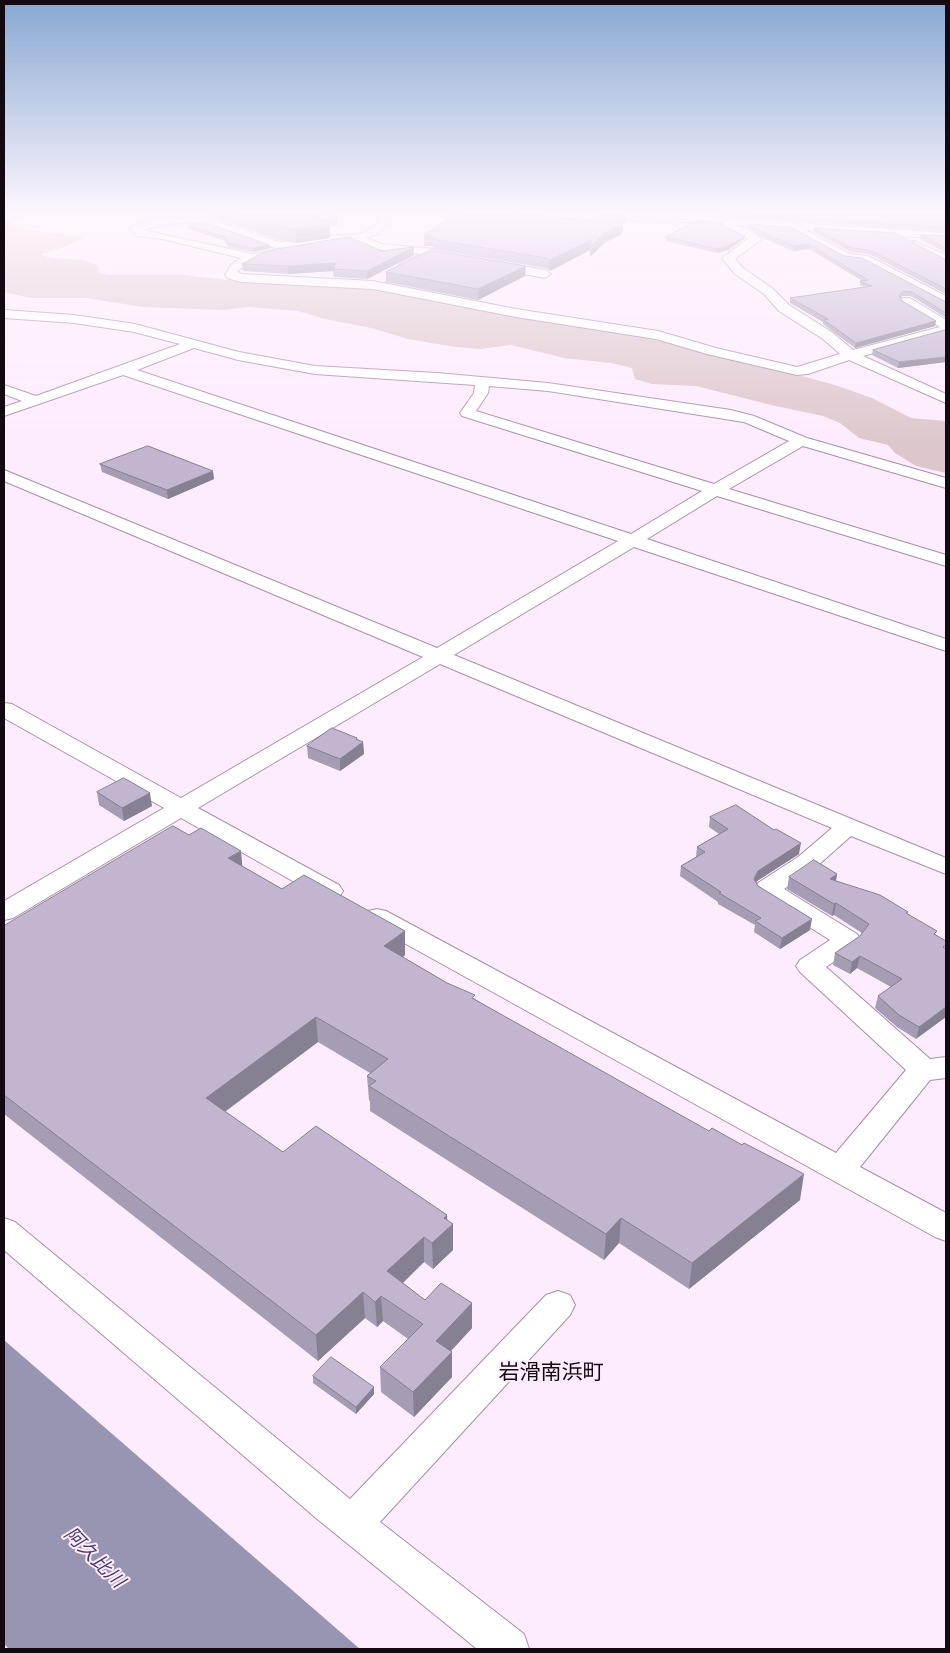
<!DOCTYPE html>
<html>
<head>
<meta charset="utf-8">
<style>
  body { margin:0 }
  #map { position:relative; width:950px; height:1653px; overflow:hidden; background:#fdecfd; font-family:"Work Sans",sans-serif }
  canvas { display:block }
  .frame { position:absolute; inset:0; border:5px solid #120912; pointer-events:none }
</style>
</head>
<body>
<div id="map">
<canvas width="950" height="1653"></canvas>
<div class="frame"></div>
</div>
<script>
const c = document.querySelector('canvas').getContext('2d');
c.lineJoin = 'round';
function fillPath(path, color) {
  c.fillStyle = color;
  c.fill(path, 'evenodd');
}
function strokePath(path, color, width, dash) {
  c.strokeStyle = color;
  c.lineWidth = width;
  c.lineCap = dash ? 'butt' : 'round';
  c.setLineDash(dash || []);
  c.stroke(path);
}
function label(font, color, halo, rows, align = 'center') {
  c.font = font + ' "Work Sans","Noto Sans JP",sans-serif';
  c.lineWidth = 4;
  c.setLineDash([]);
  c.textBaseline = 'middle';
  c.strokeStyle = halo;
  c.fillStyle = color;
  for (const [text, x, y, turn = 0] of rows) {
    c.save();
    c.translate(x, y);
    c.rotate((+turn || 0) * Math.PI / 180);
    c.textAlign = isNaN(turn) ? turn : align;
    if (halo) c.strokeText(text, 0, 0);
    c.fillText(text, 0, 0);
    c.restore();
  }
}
const green = new Path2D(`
  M4,212H54L13,220L15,226L23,229L85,237L64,247L41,254C53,263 80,254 98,266L99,272L108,275H185L236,281L247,280L354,285L669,340L835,385L872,398L911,418L946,421V473L916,466L895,453L888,445L859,438L840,423L823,416L771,405L696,386L652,384L635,379L632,368L611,363L564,358L511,345L480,349L455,347L408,339L371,328L325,319L298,311L249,307L223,310L143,307L86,298H31L4,292Z`);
const water = new Path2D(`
  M4,1340L360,1649H9L4,1644Z`);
const minor = new Path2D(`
  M12,212H25L4,222V215Z
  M385,212H395L379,233L366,238L382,244L434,249L436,254L434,256L405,270L401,269L399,266L401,263L421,254L380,250L354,242L322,247L316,244L278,249L200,222L167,224L143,230L253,254L274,250L280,253L278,255C263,259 248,261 237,272L242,274L373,281L516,309L658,331L716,348L797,367L840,354L823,339L779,311L764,294L735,274L722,258L748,239L723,228V224C643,219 562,219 482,215L477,212L662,214L946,233V239L805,230L850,254L868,256L946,296V305L862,261L844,259L790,229L735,225L751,231L762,239L735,259L743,268L772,288L789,305L833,333L853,350L940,327L902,304L900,301L902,298H910L946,320V333L863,356L946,394V403L849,360L808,374L797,375L707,354L656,339L516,317L373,289L241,282L227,278L225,275L231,265L241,258L162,239L137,236L130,229L137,224L157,219L201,216L279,242L337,235C346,237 363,235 372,228C377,224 381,217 385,212Z
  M914,241L946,255V262L910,246L908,244Z
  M494,261L545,270L551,274L545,278L490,268L488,265L490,262Z
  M4,310L74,315L135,324L239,352L315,366L437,373L548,383L731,410L754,416L807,438L946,478V488L803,446L729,489L946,555V566L717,496L647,539L946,639V651L634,547L454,655L946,858V874L851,836L816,867L784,889L857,934L861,940L857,946L826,967L930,1059L946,1057V1078L930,1080L860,1167L946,1213V1241L935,1237L368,923L364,917L368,911L377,909L386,911L836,1153L906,1070L800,972L796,966L800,960L830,940L758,895L754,889L758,883L798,857L832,828L440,664L198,808L339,885L343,891L339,897L330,899L321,897L181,818L13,918L4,920V901L164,808L4,718V703L12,704L181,798L423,657L4,481V470L437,648L618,541L123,375L4,416V407L22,401L4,394V385L36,396L180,344L134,332L74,323L4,318ZM194,348L238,360L315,374L475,385L474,393L460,413L462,416L702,491L631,534L137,370ZM489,386L548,391L731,420L744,422L789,441L714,484L476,411L488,393Z
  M4,1218L15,1222L350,1499L546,1295L558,1291L570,1295L575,1305L570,1315L380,1522L524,1634L529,1649H477L316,1518L4,1250Z`);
const wall = new Path2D(`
  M205,212H337V225L330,227V238L296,243L279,240L206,215Z
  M596,212H946V232L712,215V214L626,212L625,222L623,224L622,234L604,243L590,257V250L550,271L545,268L437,250L431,246H424V235L594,221Z
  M748,224L844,256L946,302V318L911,296H902L900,298L902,301L935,326L855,348L823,324V322L790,303V298L864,287L860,285V281L861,280L809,249L793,251L763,238L748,228Z
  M188,226L269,245L270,248L253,252L228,247L225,241L188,229Z
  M723,226L745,236L744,239L728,250L717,253L666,241V237Z
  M814,228L946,260V294L869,254L851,252L814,232Z
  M921,235L946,236V253L920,239Z
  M382,251L414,255L367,279L334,277L333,271L288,274L243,271L242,264Z
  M386,272L525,276L478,300L386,282Z
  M946,330V362L898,368L872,355L873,350Z
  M100,464L214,479L168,499L102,472Z
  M357,738L358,740L363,742L364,754L340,771L308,758L307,746Z
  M97,792L152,806L124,821L99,805Z
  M710,817L799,854L757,881L756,883L758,886L810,930L780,949L754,932L755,925L718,904V902L680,876L681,866L696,857L697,847L719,834L709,827Z
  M189,835L282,889L405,931V955L403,957L475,999L800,1200L689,1289L619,1243L604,1260L370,1111V1101L369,1100L367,1076L370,1073L318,1042L225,1112L283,1152L447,1215V1221L453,1224V1250L433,1269L424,1262L403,1283L425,1300L472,1303V1328L451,1351L452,1352V1377L414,1417L381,1392L380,1367L408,1339L383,1321L377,1327L365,1318L318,1361L4,1114V926Z
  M837,874L836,881L907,914L936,935L946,941L916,1039L897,1027L875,1008L878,996L891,987L857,968L850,974L833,965L835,953L860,936L862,933L834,915L832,916L787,889L789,877Z
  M313,1376L374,1387V1394L356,1414L313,1383Z`);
const shadedWall = new Path2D(`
  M333,212H337V225L330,227V238L296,243L295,229L308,217Z
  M626,212L625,222L623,224L622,234L604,243L590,257L591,246Z
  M745,236L744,239L728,250L717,253V249Z
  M591,240L590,250L550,271V260Z
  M809,244V249L793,251L794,246Z
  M269,245L270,248L253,252V248Z
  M414,247V255L367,279V271Z
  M336,263L333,271L288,274V266Z
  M526,266L525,276L478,300V289Z
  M936,321L935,326L855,348L856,343Z
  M946,357V362L898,368L899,362Z
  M213,471L214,479L168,499L167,490Z
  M357,738L358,746L363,742L364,754L340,771V759Z
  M150,793L152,806L124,821L122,808Z
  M801,843L799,854L757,881L752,890L754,879L758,871Z
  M241,851L243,874L228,858Z
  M837,874L835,886L830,879Z
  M836,903L834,915L832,916L834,904Z
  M812,919L810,930L780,949L782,938Z
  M405,931V955L385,970L384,946Z
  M860,956L857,968L850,974L852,962Z
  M946,1007V1017L916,1039L919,1027Z
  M316,1017L318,1042L209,1123L206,1098Z
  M804,1174L800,1200L689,1289L692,1263Z
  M447,1215L448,1230L453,1224V1250L433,1269L432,1243L444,1218Z
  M621,1218L619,1243L604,1260L606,1234Z
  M424,1237V1262L388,1297L387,1271Z
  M363,1292L365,1318L318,1361L316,1335Z
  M381,1296L383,1321L377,1327L375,1302Z
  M472,1303V1328L437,1366L436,1341Z
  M452,1352V1377L414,1417L413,1392Z
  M374,1387V1394L356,1414V1407Z`);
const building = new Path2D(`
  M235,212H333L308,217L330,224L295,229L278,226Z
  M459,212H504L594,221L596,212H626L615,223L623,224L605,233L591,246V240L550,260L546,258L437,240L431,236L424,235Z
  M718,212H946V227Z
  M696,221L721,222L723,226L745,236L728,246L717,249L666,237Z
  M204,222L269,245L253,248L228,243L225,237L188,226Z
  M748,224L790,227L844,256L862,258L946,302V313L912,292L903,291L899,295L902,301L936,321L856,343L824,320L828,319L790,298L872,286L860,281L868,280L809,244L794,246L764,233Z
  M814,228L895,233L946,260V289L870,250L851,248Z
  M921,235L946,236V248Z
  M349,237L382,251L414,247L367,271L333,269L336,263L288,266L242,264L262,253L277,249Z
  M431,250L526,266L478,289L386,272Z
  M946,330V357L899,362L873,350Z
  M148,446L213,471L167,490L100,464Z
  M332,728L357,738L356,739L363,742L340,759L307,746Z
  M124,778L150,793L122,808L97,792Z
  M736,805L774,830L776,829L801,843L758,871L754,879L758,886L812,919L782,938L755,921L761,918L719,893L721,892L681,866L705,852L697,847L728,829L710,817Z
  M173,826L189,835L201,828L241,851L228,858L282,889L304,875L405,931L384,946L447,983L475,995L472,998L709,1131L712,1128L742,1145L744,1143L804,1174L692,1263L621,1218L606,1234L369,1086L376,1081L367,1076L388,1059L316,1017L206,1098L283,1152L316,1126L447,1215L444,1218L453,1224L432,1243L424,1237L387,1271L425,1300L441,1283L472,1303L436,1341L452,1352L413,1392L380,1367L423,1324L381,1296L375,1302L363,1292L316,1335L4,1095V926Z
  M814,860L837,874L830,879L880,895L908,912L906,913L937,931L934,934L946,941V945L943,947L946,949V1007L919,1027L899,1015L878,996L902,979L860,956L852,962L835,953L860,936L869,924L836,903L834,904L789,877Z
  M331,1357L374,1387L356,1407L313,1376Z`);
const nearWaternames = [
  ["阿久比川",94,1558,45]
];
const nearQuarternames = [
  ["岩滑南浜町",551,1373]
];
fillPath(green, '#ddc7cc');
fillPath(water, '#9795b1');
strokePath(minor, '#a98ea9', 2);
fillPath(minor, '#fff');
fillPath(wall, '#a69cb3');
fillPath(shadedWall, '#877f92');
fillPath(building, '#c1b5d0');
strokePath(building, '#877f92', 1);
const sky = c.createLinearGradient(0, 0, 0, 443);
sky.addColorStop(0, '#87a8d2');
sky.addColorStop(0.48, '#fef6fe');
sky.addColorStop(1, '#fef6fe00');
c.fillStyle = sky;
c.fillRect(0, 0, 950, 443);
label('italic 19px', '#423e68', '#fdecfd', nearWaternames);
label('21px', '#120912', '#fdecfd', nearQuarternames);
</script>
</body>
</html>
